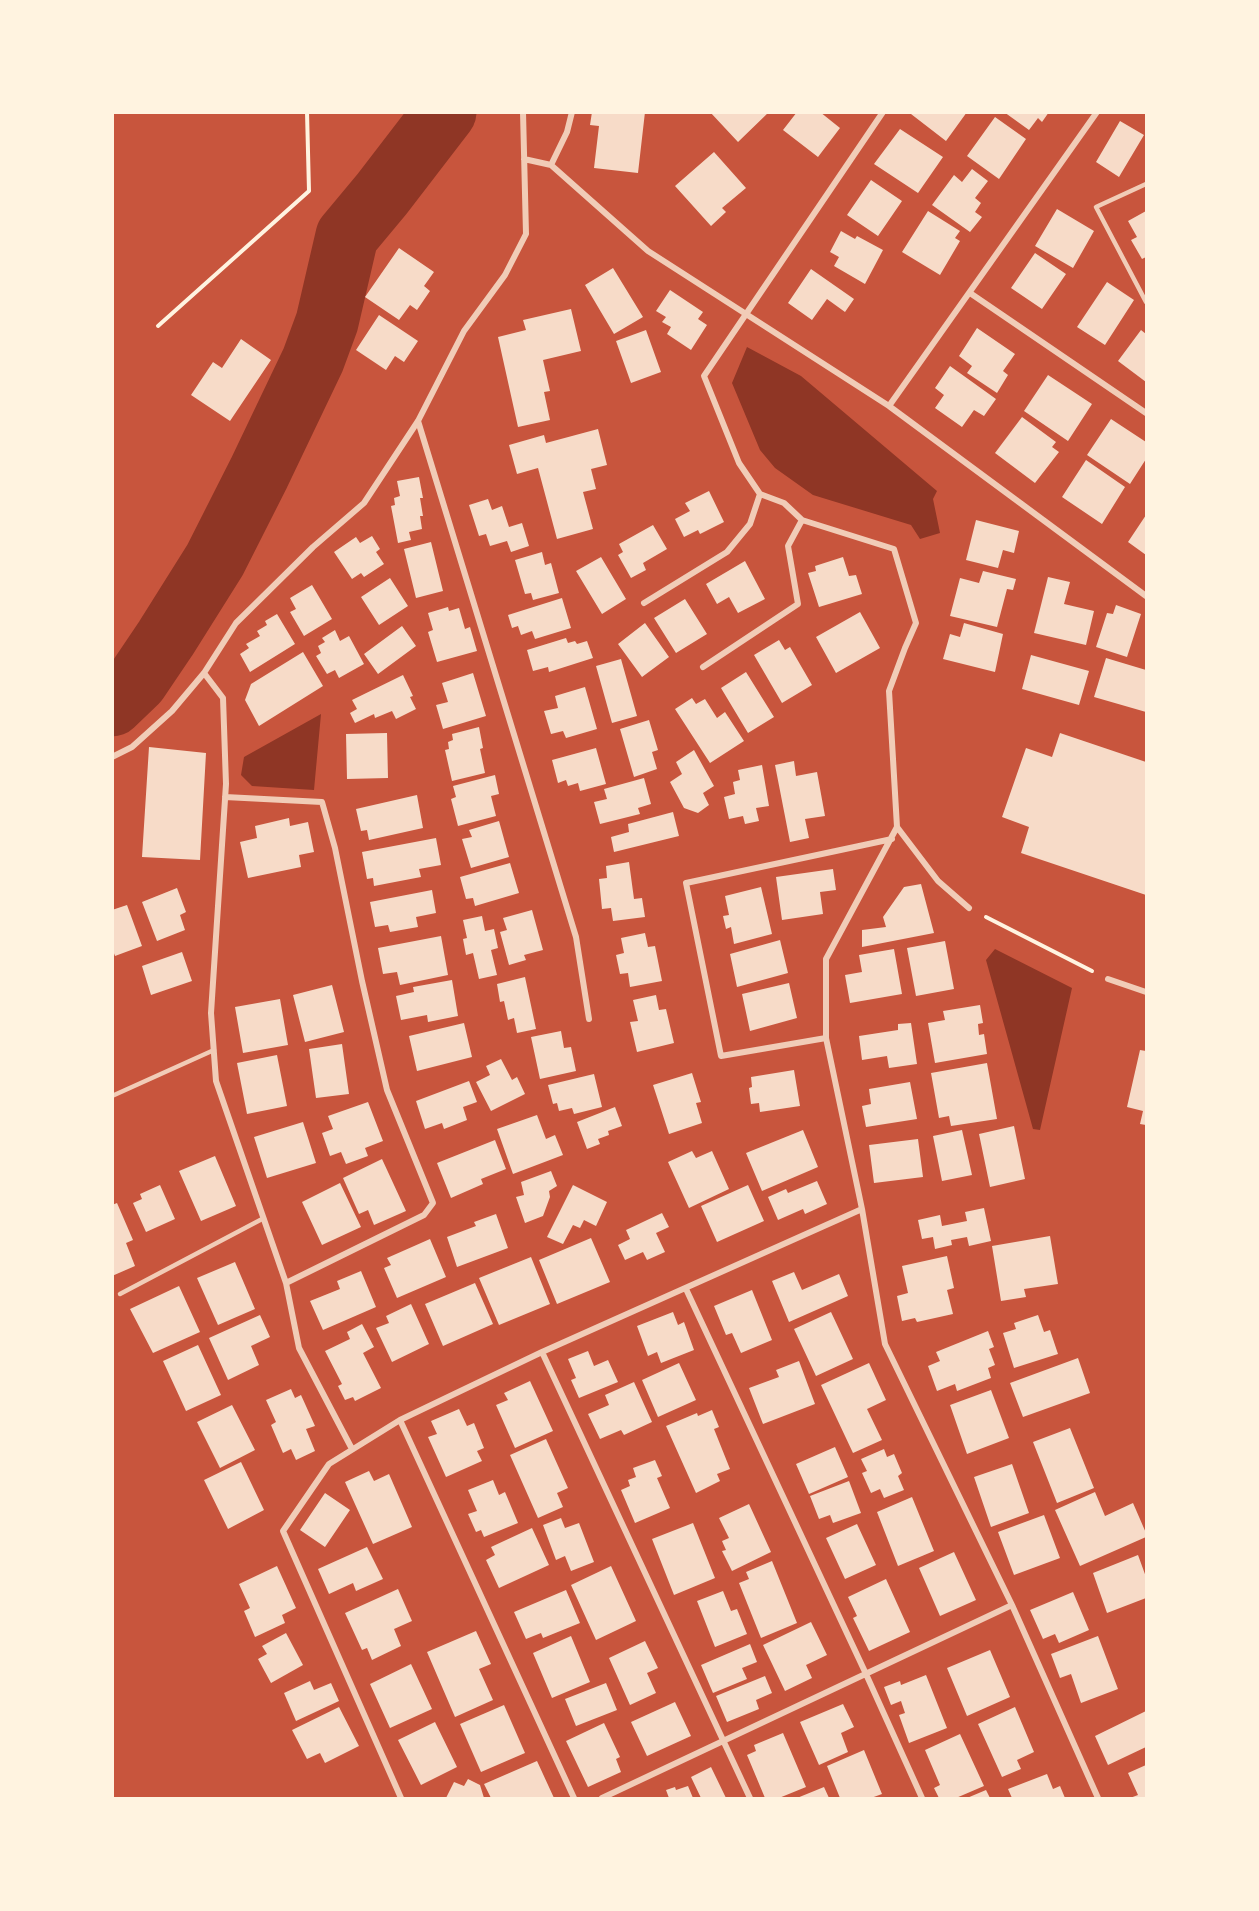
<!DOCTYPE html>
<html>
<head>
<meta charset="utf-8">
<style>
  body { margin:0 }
  #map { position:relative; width:1259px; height:1911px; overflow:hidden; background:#c8553d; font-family:Montserrat,sans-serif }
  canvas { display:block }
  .frame { position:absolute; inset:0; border:114px solid #fff3e0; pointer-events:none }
</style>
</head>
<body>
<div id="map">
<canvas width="1259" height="1911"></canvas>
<div class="frame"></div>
</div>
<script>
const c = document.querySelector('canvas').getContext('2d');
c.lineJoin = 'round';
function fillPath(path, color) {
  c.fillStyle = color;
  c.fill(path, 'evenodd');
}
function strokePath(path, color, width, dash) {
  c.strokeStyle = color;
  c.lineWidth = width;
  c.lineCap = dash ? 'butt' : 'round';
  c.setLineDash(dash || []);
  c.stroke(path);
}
const water = new Path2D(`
  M747,347L801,376L937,491L933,499L940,533L920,539L911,525L813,495L775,468L760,450L732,383Z
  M321,714L314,790L252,786L241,775L244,757Z
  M995,949L1072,988L1040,1130L1033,1129L986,960Z`);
const river = new Path2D(`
  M112,705L137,681L166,638L215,560L259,473L313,360L327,322L347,236L382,194L445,112`);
const building = new Path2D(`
  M592,112H645L638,173L594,168L599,126L590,125Z
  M710,112H769L738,142Z
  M797,112H820L840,128L818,157L783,130Z
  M912,112H967L946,141L911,114Z
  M1004,112H1049L1042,122L1038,118L1029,130Z
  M995,117L1026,139L999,179L967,156Z
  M1120,121L1144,135L1119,177L1096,162Z
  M900,129L943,157L918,193L874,164Z
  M714,152L746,188L722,208L726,212L711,226L675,186Z
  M972,169L988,181L975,198L981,203L975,212L982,217L970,232L932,205L954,175L962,182Z
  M871,180L902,201L878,236L847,215Z
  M1057,209L1094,231L1073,268L1035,246Z
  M928,211L960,231L955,238L960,241L940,275L902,252Z
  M1146,211V257L1142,259L1131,240L1137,237L1128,221Z
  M841,231L855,239L857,236L883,250L865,284L834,266L839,257L830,252Z
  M399,248L434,272L424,286L430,291L417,310L410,305L399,320L365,297Z
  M1035,253L1066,274L1042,309L1011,288Z
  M613,268L643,317L614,334L585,285Z
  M811,269L854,299L845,312L827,299L812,320L788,303Z
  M1107,282L1134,300L1105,345L1077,327Z
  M670,290L703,312L698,319L707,325L691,350L667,334L671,327L662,322L666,317L656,311Z
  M571,309L581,351L543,360L550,391L544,392L550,420L518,427L498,337L526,330L523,320Z
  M379,315L418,341L404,362L395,356L386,370L356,350Z
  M977,328L1015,354L1003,371L1008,375L997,393L967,373L972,366L959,356Z
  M646,330L661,372L631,383L616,341Z
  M1141,330L1146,334V382L1118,361Z
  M241,339L271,360L230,421L191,395L213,362L222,368Z
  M950,366L996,399L984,416L974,410L962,427L935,408L944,395L935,388Z
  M1048,375L1092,404L1068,441L1024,411Z
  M1022,417L1056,442L1052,447L1059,452L1035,483L995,453Z
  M1111,419L1146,442V459L1130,484L1087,455Z
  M598,429L607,465L591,469L596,489L583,492L593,529L557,539L538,468L517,474L509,445L544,435L546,443Z
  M1086,460L1125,487L1102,524L1062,497Z
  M419,477L423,498H420L423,516H420L422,529L409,532L411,540L398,543L391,506L395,505L394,498L400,496L397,481Z
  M709,491L724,522L700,534L698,530L684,537L675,519L690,511L685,503Z
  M488,499L492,510L502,506L509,527L522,523L529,546L511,552L507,541L490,546L486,534L479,536L469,505Z
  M1146,515V555L1128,542Z
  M976,520L1019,531L1014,553L1003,550L998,568L966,560Z
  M653,525L667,549L643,563L646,570L631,578L618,555L623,552L619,544Z
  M372,536L380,549L376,552L384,564L364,577L361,573L352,579L334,552L356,537L360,543Z
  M431,542L443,591L416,598L404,549Z
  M542,552L545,565L551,563L559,593L533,600L531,593L525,594L515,560Z
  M601,557L626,599L602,614L576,571Z
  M843,557L849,576L856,575L862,594L819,607L808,573L816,571L815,566Z
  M745,561L765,599L738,613L729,597L717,604L706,584Z
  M983,571L1016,579L1013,590L1007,589L997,627L950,616L960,578L979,583Z
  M1048,577L1070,582L1064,604L1094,611L1086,645L1034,633Z
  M390,578L408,606L379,625L361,597Z
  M312,585L332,619L304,636L290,612L296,609L290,598Z
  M562,598L571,628L535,639L532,631L521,635L518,626L512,628L508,615Z
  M685,599L707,634L676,653L654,618Z
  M1116,605L1141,614L1127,657L1096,647L1107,613L1113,614Z
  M448,607L449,611L459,608L465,629L470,627L477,651L437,662L428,632L433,630L428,613Z
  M860,612L880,648L836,673L816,637Z
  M277,614L295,644L250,672L240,654L249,648L246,644L260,636L257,631L267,625L265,621Z
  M645,623L669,657L642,677L618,644Z
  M964,623L1003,634L995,672L943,659L950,634L960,637Z
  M402,626L416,646L378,674L364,654Z
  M335,630L340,641L349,636L364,664L339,678L335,670L327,674L316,656L321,653L318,646L325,642L322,638Z
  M566,638L568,643L575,641L577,644L587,641L593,658L549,672L548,667L533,671L527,650Z
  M779,640L785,650L790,647L812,685L782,703L754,655Z
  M303,652L323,686L259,726L245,700L251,684Z
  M1031,655L1089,671L1079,705L1022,689Z
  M1106,658L1146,670V712L1094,697Z
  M621,659L637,716L612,723L596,666Z
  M746,672L774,717L748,733L721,688Z
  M473,673L486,716L443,729L436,705L448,702L442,683Z
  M403,675L413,696L410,697L416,709L396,719L392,711L375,718L374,714L355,723L350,713L357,709L352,700Z
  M585,687L597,729L566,738L563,731L551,734L544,711L558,708L555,696Z
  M692,698L696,704L705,699L717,718L725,712L744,741L710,763L675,709Z
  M649,720L658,750L652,752L657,769L634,777L620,729Z
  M479,727L483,748L480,749L485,773L452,781L445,750L449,749L448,742L453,740L452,734Z
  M387,733L388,778L347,779L346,734Z
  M1060,733L1146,762V895L1021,853L1029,827L1002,817L1026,748L1052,757Z
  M149,747L206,753L200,860L142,857Z
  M596,748L606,784L580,791L578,783L568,786L566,780L558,783L552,760Z
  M694,750L714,786L703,793L709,805L698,813L684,808L670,782L682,774L676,762Z
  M794,761L796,776L817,772L825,816L805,819L809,838L790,842L775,765Z
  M762,765L769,806L756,808L759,821L745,824L743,816L729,819L724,797L735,794L733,782L740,780L738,770Z
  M495,775L499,794L491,796L496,816L458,826L451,799L456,797L453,786Z
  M644,778L651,804L638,808L640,814L600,824L594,802L607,799L604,789Z
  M417,795L423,828L369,840L367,830L361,831L356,809Z
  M673,812L679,836L614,852L611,837L629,832L628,824Z
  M289,818L290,826L308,822L314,852L299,855L301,867L248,878L240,842L257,838L255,826Z
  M499,821L509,857L471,868L462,839L472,837L469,830Z
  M436,838L441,865L419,869L421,877L374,886L373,878L367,879L362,852Z
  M629,862L634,899L642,898L645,917L613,921L611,908L602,909L599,879L607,878L606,866Z
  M510,863L519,893L475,906L473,898L466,899L460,877Z
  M833,869L836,890L820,892L823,914L782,920L776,877Z
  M921,884L934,933L862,947V930L886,927L883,917L904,887Z
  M761,887L772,934L734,944L731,927L726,929L723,916L729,915L725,896Z
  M177,888L186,912L180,915L185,930L157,941L142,902Z
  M432,890L436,913L416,917L418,927L390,932L388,925L375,927L370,902Z
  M127,905L142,946L115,956L112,948V910Z
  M532,910L543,950L524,955L526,960L509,965L500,932L507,930L503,918Z
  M482,916L485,931L494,929L498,948L491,950L497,975L479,979L473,953L466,955L463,939L467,938L463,920Z
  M645,933L648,947L655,946L662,981L630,987L628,973L620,974L616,955L624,953L621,938Z
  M441,936L448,975L400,985L397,972L383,974L378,948Z
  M780,940L788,973L737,987L730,954Z
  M945,941L954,989L916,996L907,948Z
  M894,949L902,994L850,1003L845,975L862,972L859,955Z
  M182,952L192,981L151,995L142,966Z
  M525,977L536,1029L517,1033L514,1018L508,1020L504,1001L500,1002L497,984Z
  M452,980L458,1016L428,1022L427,1015L401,1020L396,996L414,992L413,987Z
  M789,983L797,1018L750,1031L742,994Z
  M332,985L344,1032L305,1042L293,995Z
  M656,995L659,1010L666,1009L674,1043L637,1052L630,1022L638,1021L633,1000Z
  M280,999L288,1045L243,1053L235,1007Z
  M980,1005L983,1023L978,1024L979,1035L984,1034L987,1054L935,1063L928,1023L945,1020L943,1011Z
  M464,1023L472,1057L417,1071L409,1036Z
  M911,1023L917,1064L889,1068L887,1056L862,1060L859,1036L898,1030V1024Z
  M561,1031L564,1048L571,1047L576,1071L540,1079L531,1037Z
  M342,1044L349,1094L316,1098L309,1049Z
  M1140,1050L1146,1051V1125L1140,1124L1143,1111L1127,1107Z
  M277,1055L287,1106L247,1114L237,1063Z
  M501,1059L512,1080L517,1077L525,1094L491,1111L476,1082L490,1075L486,1066Z
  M987,1063L997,1119L951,1126L949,1116L939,1118L931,1073Z
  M794,1070L800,1106L760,1112L759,1103L751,1104L749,1088L752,1087L751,1077Z
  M692,1073L701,1102L696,1103L702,1123L669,1134L653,1085Z
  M594,1074L602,1107L574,1114L572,1108L559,1111L557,1103L553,1104L548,1085Z
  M469,1081L477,1102L463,1107L467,1120L444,1129L442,1123L425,1129L416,1101Z
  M910,1082L917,1119L866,1127L862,1106L871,1104L869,1089Z
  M368,1102L383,1141L365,1148L368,1156L346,1164L341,1152L330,1156L322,1133L333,1129L328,1116Z
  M615,1107L622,1126L608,1131L609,1135L598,1139L600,1144L587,1149L577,1122Z
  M537,1115L546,1139L555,1135L563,1155L513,1174L497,1129Z
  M303,1122L316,1163L267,1178L254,1137Z
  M1014,1126L1025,1179L990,1187L979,1134Z
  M803,1130L818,1167L762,1191L746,1153Z
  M962,1130L972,1175L942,1181L933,1136Z
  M918,1139L923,1177L874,1183L869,1145Z
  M495,1140L506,1169L481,1179L483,1184L451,1198L437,1163Z
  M692,1151L696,1158L712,1151L729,1189L689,1208L668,1162Z
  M215,1156L236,1206L201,1221L179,1171Z
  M382,1159L406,1211L374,1225L368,1210L359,1214L343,1178Z
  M551,1171L557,1186L549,1191L550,1197L543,1216L525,1223L516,1197L524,1195L521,1182Z
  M817,1181L827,1204L805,1214L803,1209L778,1220L768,1197L786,1189L788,1193Z
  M340,1183L361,1227L322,1245L302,1202Z
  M160,1185L175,1219L146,1232L133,1203L142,1199L140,1194Z
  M573,1185L607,1202L596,1226L584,1220L580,1228L573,1225L563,1244L547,1237Z
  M748,1185L764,1221L717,1242L701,1206Z
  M117,1203L133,1240L126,1243L135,1266L112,1276V1205Z
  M984,1208L991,1241L969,1246L967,1237L951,1240L952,1245L935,1249L933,1237L922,1239L918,1220L940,1215L942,1226L967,1221L965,1212Z
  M662,1213L669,1227L656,1233L665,1252L647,1260L643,1252L625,1260L618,1245L630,1239L626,1230Z
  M496,1214L508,1248L457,1267L447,1237L476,1226L474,1222Z
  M1050,1236L1058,1284L1024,1289L1026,1297L1001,1301L992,1246Z
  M591,1238L610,1282L557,1304L539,1260Z
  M430,1239L446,1277L397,1298L384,1268L391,1265L387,1258Z
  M947,1256L954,1288L947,1290L953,1314L917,1322L915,1318L902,1321L897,1296L908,1293L902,1266Z
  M531,1257L550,1304L499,1325L479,1278Z
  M235,1262L255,1309L218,1325L197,1278Z
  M361,1271L376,1307L323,1330L310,1301L340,1289L337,1281Z
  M794,1272L802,1290L839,1274L848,1296L789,1322L772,1281Z
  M475,1283L493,1324L443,1346L425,1304Z
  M179,1286L200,1332L153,1353L130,1309Z
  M752,1290L772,1340L741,1353L732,1333L726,1335L714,1306Z
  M411,1304L429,1344L392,1362L376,1328L389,1323L386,1316Z
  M673,1312L678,1325L684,1322L694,1350L661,1363L657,1352L648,1356L637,1326Z
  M831,1312L853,1359L816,1376L794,1329Z
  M260,1315L270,1337L251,1346L259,1365L228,1380L209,1338Z
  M1038,1315L1044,1332L1050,1330L1058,1354L1014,1368L1003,1333L1016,1329L1014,1323Z
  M362,1324L374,1347L363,1353L381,1388L355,1401L353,1397L345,1400L338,1386L342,1384L325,1351L350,1339L347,1332Z
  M988,1331L994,1347L989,1349L995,1365L988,1368L991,1378L957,1391L955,1384L937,1391L928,1366L940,1361L936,1352Z
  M198,1345L221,1395L186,1411L163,1361Z
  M588,1351L594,1366L608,1360L618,1382L579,1398L571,1380L576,1378L568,1359Z
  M1078,1358L1090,1393L1023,1417L1010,1383Z
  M799,1361L815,1404L763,1424L749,1388L779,1377L776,1370Z
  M679,1363L696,1400L658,1417L642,1380Z
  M869,1363L886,1400L867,1409L882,1440L853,1453L821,1385Z
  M530,1381L553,1431L515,1448L496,1405L508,1400L504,1393Z
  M634,1382L652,1422L624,1435L621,1430L600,1439L588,1414L609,1405L605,1395Z
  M291,1389L295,1398L301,1395L315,1426L306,1429L315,1451L296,1460L291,1449L283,1453L271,1425L276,1422L266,1400Z
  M991,1390L1009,1438L967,1454L950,1405Z
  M232,1405L255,1450L220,1468L197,1422Z
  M459,1409L467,1426L474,1423L484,1448L477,1451L482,1461L446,1477L428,1437L437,1434L431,1421Z
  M712,1410L719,1427L714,1429L730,1469L717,1474L720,1481L696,1493L666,1426L697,1413L698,1416Z
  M1070,1428L1094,1488L1057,1503L1033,1442Z
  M546,1439L568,1488L557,1493L563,1507L538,1518L510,1455Z
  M835,1447L848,1477L809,1494L796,1464Z
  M884,1449L887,1457L894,1454L902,1473L898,1476L904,1490L884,1498L880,1489L871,1493L862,1473L867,1471L861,1459Z
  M655,1460L662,1476L657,1478L670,1508L635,1523L621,1490L630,1486L628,1480L636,1477L633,1468Z
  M241,1462L264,1510L228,1529L204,1480Z
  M1012,1464L1029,1513L991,1527L974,1477Z
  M369,1471L374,1481L389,1474L412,1527L373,1544L345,1482Z
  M493,1480L499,1495L505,1492L518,1523L484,1537L481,1530L476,1532L468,1514L477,1511L468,1490Z
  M849,1481L861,1513L833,1523L830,1515L819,1519L810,1496Z
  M1095,1492L1105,1516L1133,1503L1146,1533V1537L1080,1566L1055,1510Z
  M325,1493L350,1510L325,1547L300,1530Z
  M912,1497L934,1551L898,1566L877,1512Z
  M749,1504L771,1552L732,1571L722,1551L726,1550L722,1541L729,1538L719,1518Z
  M1044,1515L1060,1558L1014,1575L998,1532Z
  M561,1518L565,1528L579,1523L594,1562L571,1571L565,1556L556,1560L543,1525Z
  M693,1523L715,1578L674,1595L652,1539Z
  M857,1524L876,1565L845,1579L826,1538Z
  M532,1528L549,1565L499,1588L486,1560L495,1555L491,1547Z
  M367,1547L383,1579L356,1591L353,1583L329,1594L318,1569Z
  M954,1552L976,1600L940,1616L919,1568Z
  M1138,1555L1146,1577V1598L1107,1613L1093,1573Z
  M772,1561L797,1623L761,1638L739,1583L749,1579L746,1572Z
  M277,1566L296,1608L282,1615L285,1623L255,1637L244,1611L250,1608L239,1584Z
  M611,1566L636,1621L596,1640L571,1585Z
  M886,1579L910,1632L869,1651L853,1618L857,1616L848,1597Z
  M398,1589L412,1621L394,1629L401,1646L372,1660L367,1648L362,1650L345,1613Z
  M566,1590L580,1623L543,1638L541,1633L526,1639L514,1612Z
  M723,1591L731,1611L737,1609L747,1634L715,1647L697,1601Z
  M1073,1592L1089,1630L1059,1643L1055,1634L1043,1639L1030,1610Z
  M811,1622L827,1655L806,1665L812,1678L785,1691L763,1645Z
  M476,1631L491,1664L479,1669L493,1700L455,1717L427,1652Z
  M286,1633L303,1665L271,1683L258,1659L267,1654L262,1646Z
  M571,1636L590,1682L552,1698L533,1653Z
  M1098,1636L1118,1689L1081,1703L1071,1674L1060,1678L1051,1654Z
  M645,1641L658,1668L647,1673L656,1693L630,1705L609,1658Z
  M750,1644L757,1662L742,1668L747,1679L713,1693L701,1665Z
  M990,1650L1010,1697L967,1716L947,1668Z
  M411,1664L432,1709L390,1728L370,1684Z
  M926,1675L947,1728L909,1743L899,1715L905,1713L901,1701L891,1705L884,1687L900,1681L901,1685Z
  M765,1676L772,1693L756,1700L759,1709L727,1722L716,1696Z
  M310,1681L314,1690L331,1683L339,1701L296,1721L284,1693Z
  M606,1683L617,1710L576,1726L565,1699Z
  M675,1702L691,1736L647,1756L631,1722Z
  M843,1704L854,1727L841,1733L848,1752L819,1765L800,1722Z
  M504,1705L525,1753L481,1772L460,1724Z
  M339,1707L359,1746L325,1763L320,1753L307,1759L292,1730Z
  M1015,1707L1034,1752L1017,1760L1021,1769L1002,1777L978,1724Z
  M1146,1711V1747L1108,1765L1095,1736Z
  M435,1722L457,1767L421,1785L398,1740Z
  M604,1723L620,1757L616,1759L621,1772L588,1787L566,1741Z
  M783,1733L806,1787L779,1798H765L747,1755L756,1751L754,1745Z
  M960,1734L984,1786L956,1798H939L934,1788L940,1785L925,1750Z
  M864,1750L882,1794L871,1798H840L827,1766Z
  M537,1761L554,1798H491L484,1784Z
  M1146,1765V1798H1130L1138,1795L1128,1773Z
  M711,1767L726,1798H701L691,1777Z
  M1047,1774L1053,1789L1060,1786L1065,1798H1012L1008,1789Z
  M468,1779L480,1785L484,1798H446L454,1782L464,1786Z
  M688,1786L693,1798H669L666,1790L675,1787L676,1790Z
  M824,1787L829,1798H797Z
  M986,1790L990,1798H967Z`);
const path = new Path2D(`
  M158,326L309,191L307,112
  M986,917L1092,971`);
const service = new Path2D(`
  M1146,184L1096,207L1146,302
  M112,1096L214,1050
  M120,1294L264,1218`);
const minor = new Path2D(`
  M883,112L704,376L739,463L760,494L784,503L802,520L894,549L916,623L905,648L889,691L897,827L826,959V1038L862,1209L885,1344L1012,1605L1098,1798
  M524,159L551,165L648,251L889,406L1146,596
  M551,165L567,132L572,112
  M970,293L1146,413
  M889,406L1097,112
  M418,421L576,937L589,1019
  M644,603L727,552L750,524L760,494
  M703,667L798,604L788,546L802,520
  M204,673L223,698L226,784L211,1013L216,1081L286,1283L424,1215L433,1203L387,1090L362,981L335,848L322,802L225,797
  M112,757L132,747L172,711L204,673L236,623L313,547L364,503L418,421L464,331L505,275L526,234L523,112
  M897,827L938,881L969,908
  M1108,979L1146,992
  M826,1038L721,1056L686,883L892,839
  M286,1283L299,1348L352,1449
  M686,1289L866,1674L922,1798
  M542,1352L750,1798
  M400,1420L574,1798
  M401,1798L283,1531L329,1464L400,1420L542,1352L862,1209
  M602,1798L1012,1605`);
fillPath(water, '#8f3625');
strokePath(river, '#8f3625', 63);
fillPath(building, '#f7dbc8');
strokePath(path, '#fff3e0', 4);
strokePath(service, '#f1ccb7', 4.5);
strokePath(minor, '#f1ccb7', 6);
</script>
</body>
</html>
